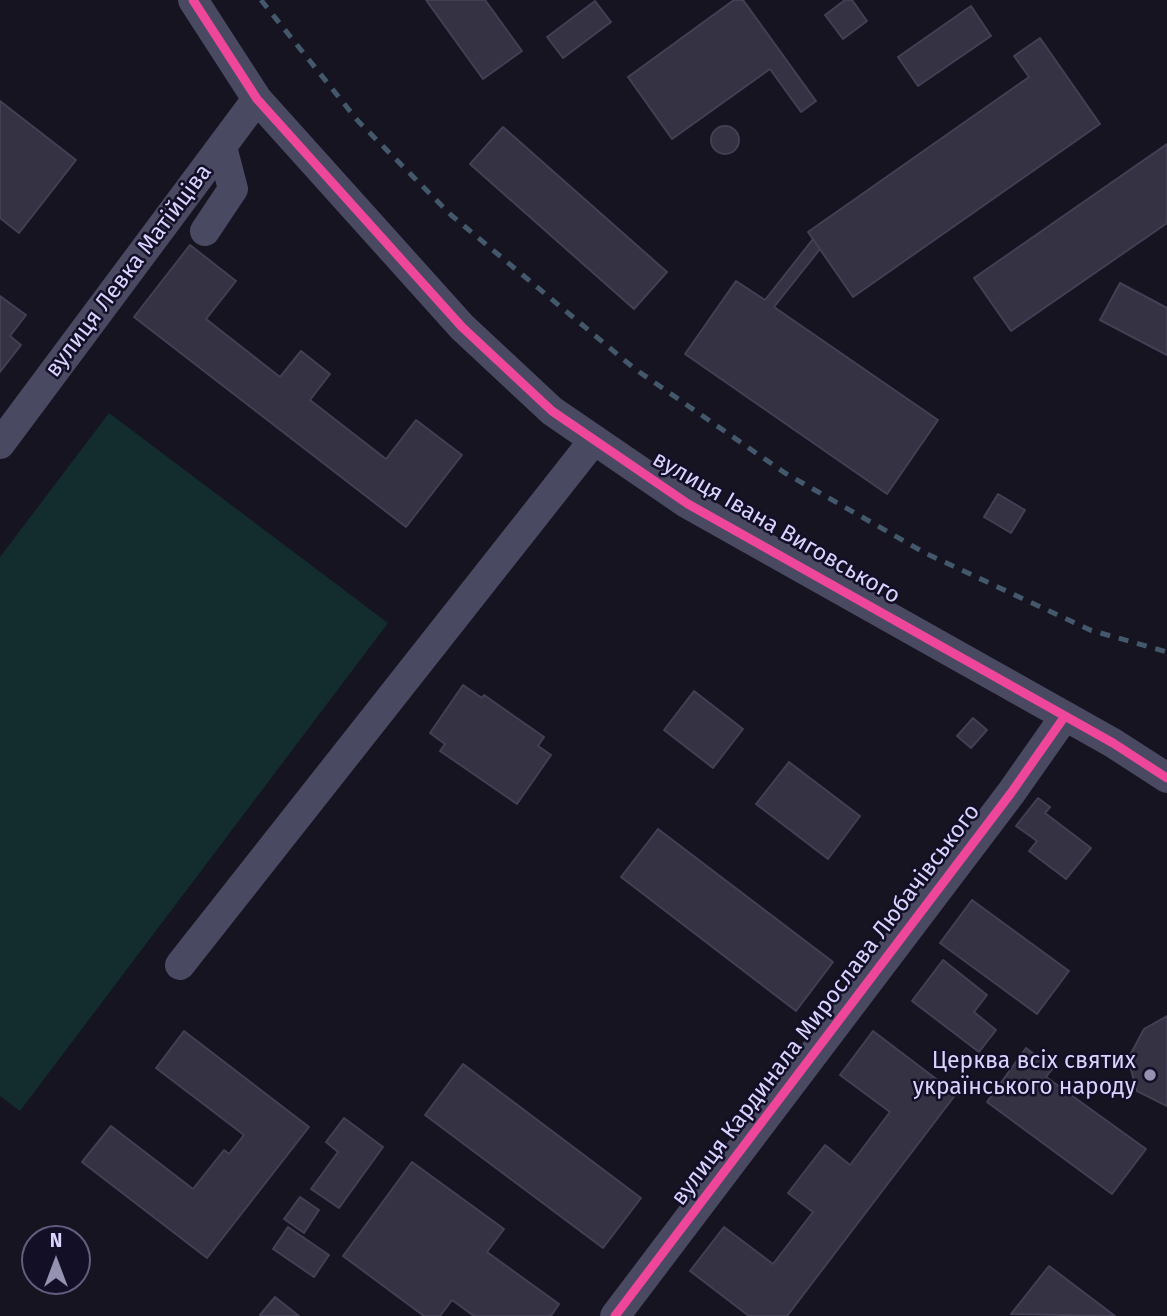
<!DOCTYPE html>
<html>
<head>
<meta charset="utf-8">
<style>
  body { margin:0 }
  #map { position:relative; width:1167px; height:1316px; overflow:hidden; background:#161421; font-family:"Fira Sans",sans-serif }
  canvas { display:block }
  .north { position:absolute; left:21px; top:1225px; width:70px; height:70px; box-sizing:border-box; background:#130f26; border:2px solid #625e7d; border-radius:50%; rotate:0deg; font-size:19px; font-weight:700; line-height:28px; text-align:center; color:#d9d4ff }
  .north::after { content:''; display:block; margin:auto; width:24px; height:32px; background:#9591b1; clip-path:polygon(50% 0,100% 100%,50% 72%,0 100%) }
</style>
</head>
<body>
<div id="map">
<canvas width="1167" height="1316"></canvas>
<div class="north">N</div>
</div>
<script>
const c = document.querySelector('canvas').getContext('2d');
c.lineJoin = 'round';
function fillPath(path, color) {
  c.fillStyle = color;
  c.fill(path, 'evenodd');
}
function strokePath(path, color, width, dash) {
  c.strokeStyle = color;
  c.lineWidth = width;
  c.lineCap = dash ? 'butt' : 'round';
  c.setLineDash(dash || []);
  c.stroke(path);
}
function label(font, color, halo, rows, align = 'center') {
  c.font = font + ' "Fira Sans",sans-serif';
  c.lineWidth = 5;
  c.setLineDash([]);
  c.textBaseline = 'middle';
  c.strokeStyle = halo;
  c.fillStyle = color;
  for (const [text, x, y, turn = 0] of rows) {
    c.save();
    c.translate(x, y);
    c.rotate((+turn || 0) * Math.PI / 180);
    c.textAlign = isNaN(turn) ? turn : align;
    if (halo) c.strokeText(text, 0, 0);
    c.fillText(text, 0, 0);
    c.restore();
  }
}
const green = new Path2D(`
  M109,413L388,623L20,1111L0,1096V557Z`);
const building = new Path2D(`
  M426,0H485L522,51L483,79Z
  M734,0H743L816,101L801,112L770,69L672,139L628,77Z
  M845,0H852L867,21L843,39L825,15Z
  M595,1L611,22L563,58L547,37Z
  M971,6L991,36L918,86L898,57Z
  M1040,38L1100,124L853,297L808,232L1029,77L1014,56Z
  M0,101L76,160L19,233L0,218Z
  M711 140a14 14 0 1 1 28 0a14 14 0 1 1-28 0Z
  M503,127L667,272L634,309L470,164Z
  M1167,144V223L1011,331L974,278Z
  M813,239L820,249L774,307L938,420L887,494L685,354L736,281L765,300Z
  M190,245L236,281L206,319L280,377L301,351L330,374L310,400L386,459L416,420L462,455L406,527L134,317Z
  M1120,283L1167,308V355L1100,320Z
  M0,296L26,315L10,336L21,345L0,372Z
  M998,494L1025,510L1011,533L984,517Z
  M463,685L482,698L484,695L544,737L538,746L551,755L517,804L440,751L445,744L430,733Z
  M694,691L743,729L713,768L664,730Z
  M973,718L987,730L971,748L957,736Z
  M789,762L860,816L828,859L756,804Z
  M1038,798L1050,807L1045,813L1091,848L1066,879L1029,851L1037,841L1016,826Z
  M658,829L833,962L796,1011L621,877Z
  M972,900L1069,971L1037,1014L940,943Z
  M943,960L987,995L974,1012L996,1030L979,1052L912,1001Z
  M1167,1016V1106L1137,1091L1128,1059L1144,1029Z
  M184,1031L309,1127L207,1258L82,1162L111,1126L193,1189L224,1150L229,1154L244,1135L156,1068Z
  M873,1031L956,1094L787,1316H749L690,1271L724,1227L773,1264L813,1212L788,1193L825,1145L850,1165L890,1112L840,1075Z
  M1026,1048L1053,1068L1046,1077L1146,1149L1112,1194L987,1102Z
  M463,1064L641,1198L603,1248L425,1115Z
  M344,1118L383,1147L339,1208L311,1189L338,1152L326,1142Z
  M412,1162L504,1229L487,1252L559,1304L551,1316H474L452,1300L440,1316H424L343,1256Z
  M300,1197L319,1210L304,1233L284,1219Z
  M288,1227L329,1255L314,1277L273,1249Z
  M1049,1266L1115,1316L1011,1314Z
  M275,1297L299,1316H262L260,1315Z`);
const minor = new Path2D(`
  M193,0L257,99L462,327L552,411L688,504L1113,743L1167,778
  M205,231L233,189L222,147
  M0,444L257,99
  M180,965L594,440
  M615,1316L1011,793L1065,716`);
const rail = new Path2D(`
  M261,0L358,121L451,215L635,369L785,473L925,553L1090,630L1167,652`);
const cycleway = new Path2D(`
  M193,0L257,99L462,327L552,411L688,504L1113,743L1167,778
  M615,1316L1011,793L1065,716`);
const markers = [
  [1150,1075,7,"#9591b1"]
];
const streetNames = [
  ["вулиця Левка Матійціва",129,271,-53],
  ["вулиця Івана Виговського",776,528,30],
  ["вулиця Кардинала Мирослава Любачівського",826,1005,-53]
];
const poiNames = [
  ["Церква всіх святих",1136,1062],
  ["українського народу",1136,1088]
];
fillPath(green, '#132c2d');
fillPath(building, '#343243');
strokePath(building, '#433f54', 2);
strokePath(minor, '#4a4962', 30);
strokePath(rail, '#43596b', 5, [10, 9]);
strokePath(cycleway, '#ed469a', 9);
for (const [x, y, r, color] of markers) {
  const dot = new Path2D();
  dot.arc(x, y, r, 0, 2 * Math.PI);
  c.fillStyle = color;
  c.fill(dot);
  strokePath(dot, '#130f26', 2.5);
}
label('23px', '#d9d4ff', '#130f26', streetNames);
label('23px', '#d9d4ff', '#130f26', poiNames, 'right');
</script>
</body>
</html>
